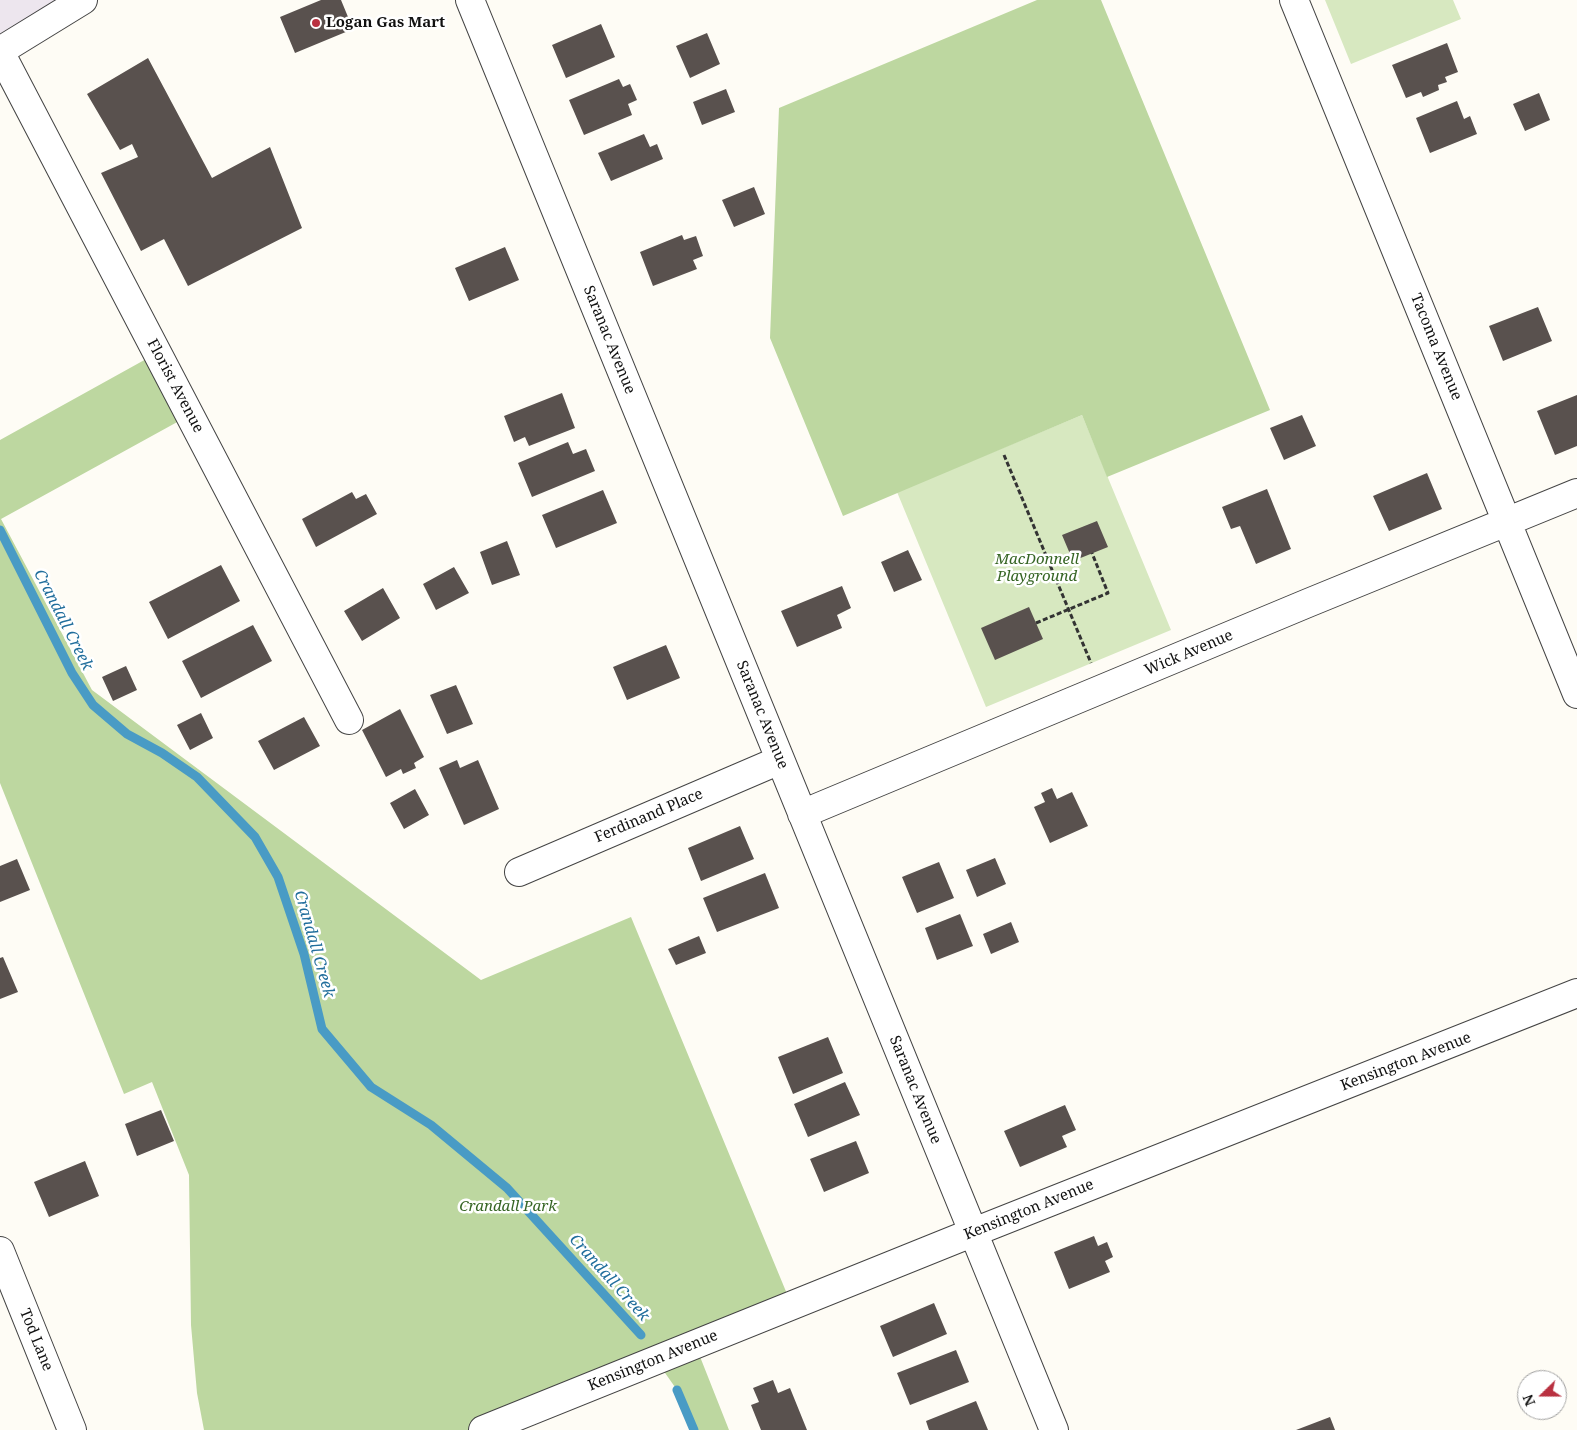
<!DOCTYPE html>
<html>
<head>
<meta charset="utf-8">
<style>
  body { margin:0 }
  #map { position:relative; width:1577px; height:1430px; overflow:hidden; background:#fefcf5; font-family:"Noto Serif",serif }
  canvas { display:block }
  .north { position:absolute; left:1517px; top:1370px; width:50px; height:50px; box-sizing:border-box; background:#fff; border:1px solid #a0a0a0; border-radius:50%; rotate:248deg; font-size:14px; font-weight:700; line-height:20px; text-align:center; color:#111 }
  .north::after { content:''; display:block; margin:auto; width:18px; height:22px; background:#b93140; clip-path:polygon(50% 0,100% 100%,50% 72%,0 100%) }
</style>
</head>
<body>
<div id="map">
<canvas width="1577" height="1430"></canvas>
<div class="north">N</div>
</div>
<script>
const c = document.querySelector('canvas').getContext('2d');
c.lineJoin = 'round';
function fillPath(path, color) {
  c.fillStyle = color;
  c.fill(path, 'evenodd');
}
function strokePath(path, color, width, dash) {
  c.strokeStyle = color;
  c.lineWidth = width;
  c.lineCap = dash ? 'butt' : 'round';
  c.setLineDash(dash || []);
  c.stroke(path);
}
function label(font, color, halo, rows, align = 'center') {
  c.font = font + ' "Noto Serif",serif';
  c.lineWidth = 5;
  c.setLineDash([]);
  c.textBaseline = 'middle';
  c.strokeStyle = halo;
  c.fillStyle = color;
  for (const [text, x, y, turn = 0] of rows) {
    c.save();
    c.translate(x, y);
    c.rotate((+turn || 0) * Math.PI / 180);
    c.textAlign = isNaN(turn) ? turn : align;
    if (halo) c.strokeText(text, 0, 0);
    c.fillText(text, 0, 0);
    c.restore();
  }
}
const industrial = new Path2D(`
  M0,0H83L0,51Z`);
const green = new Path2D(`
  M1325,0H1453L1461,19L1351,64Z
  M1082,415L1171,630L986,707L897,492Z`);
const forest = new Path2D(`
  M1037,0H1101L1270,410L1107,477L1082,415L843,516L770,338L779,108Z
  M157,353L190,415L1,519L92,690L481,980L631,917L792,1306L695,1344L729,1430H694L677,1390L656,1360L483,1430H204L197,1393L191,1325L189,1175L152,1082L124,1094L0,783V440Z`);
const stream = new Path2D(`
  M0,530L72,673L93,705L127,734L162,753L197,777L255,837L278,877L304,954L322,1029L371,1087L431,1125L507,1188L641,1335
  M677,1390L694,1430`);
const building = new Path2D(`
  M321,0H341L353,29L295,53L280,17Z
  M601,24L615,57L566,78L552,45Z
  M707,33L720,64L690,78L676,46Z
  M1447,43L1458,72L1445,77L1447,82L1438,85L1439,90L1423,97L1421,92L1406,98L1392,65Z
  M148,58L212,178L270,147L302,228L188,286L164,239L141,251L101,173L138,157L132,144L120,150L87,94Z
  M619,79L623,87L630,84L637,100L628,104L632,115L584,135L569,100Z
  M726,89L735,112L702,125L693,102Z
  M1539,93L1550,120L1525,131L1513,104Z
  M1457,101L1464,119L1470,116L1477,134L1430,153L1416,118Z
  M644,134L650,147L657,144L663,159L611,181L598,153Z
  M754,187L765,214L734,227L722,200Z
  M682,235L684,240L696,236L703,256L693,260L697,269L653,286L640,252Z
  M505,247L519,280L469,301L455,268Z
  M1538,307L1552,341L1503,361L1489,326Z
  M562,393L575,428L529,446L525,437L514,442L504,416Z
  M1577,395V446L1555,455L1537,411Z
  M1302,415L1316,446L1284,460L1270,428Z
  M568,442L573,454L586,449L595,471L532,497L518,463Z
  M1427,473L1442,509L1389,531L1373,496Z
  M1267,489L1291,549L1256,564L1240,526L1231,529L1222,507Z
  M603,490L617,523L556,548L542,515Z
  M352,492L356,499L366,494L377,514L316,547L302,519Z
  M1097,521L1108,547L1073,561L1062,535Z
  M507,541L520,575L492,585L480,552Z
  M908,550L922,580L894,592L881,562Z
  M221,565L240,601L168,639L149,602Z
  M454,567L469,593L436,610L423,584Z
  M842,586L851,608L837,615L842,628L797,647L781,611Z
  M383,588L400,618L362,641L344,611Z
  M1029,607L1043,639L995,660L981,628Z
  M253,625L272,661L201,698L182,661Z
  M666,645L680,678L627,700L613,667Z
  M126,666L137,690L113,701L102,677Z
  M456,685L473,724L447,734L430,695Z
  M400,709L424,757L414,763L416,768L403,774L401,769L386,777L362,730Z
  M201,713L213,738L190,750L177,725Z
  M304,717L320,746L274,770L258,741Z
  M457,760L460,768L478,760L499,809L464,825L439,768Z
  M1052,788L1057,799L1072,792L1088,826L1050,843L1034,807L1045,802L1041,793Z
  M415,789L429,815L404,829L390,803Z
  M740,826L754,859L701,881L688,848Z
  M995,858L1006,884L977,897L966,870Z
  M17,859L30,890L0,902V866Z
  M939,862L954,898L917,913L902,877Z
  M765,873L779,908L717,932L703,898Z
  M960,914L973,946L937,960L925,928Z
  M1011,922L1019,942L991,954L983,934Z
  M699,936L706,953L676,965L668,949Z
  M3,957L18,992L0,999V958Z
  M828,1037L843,1073L793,1094L778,1057Z
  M845,1082L860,1115L808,1137L794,1104Z
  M1065,1105L1076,1130L1062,1136L1067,1147L1020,1167L1004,1131Z
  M161,1110L174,1141L137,1156L125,1124Z
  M856,1141L869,1173L824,1192L810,1159Z
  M85,1161L99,1196L49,1217L34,1182Z
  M1094,1236L1098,1246L1107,1242L1113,1257L1105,1261L1110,1272L1069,1289L1054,1252Z
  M934,1303L947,1334L893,1357L880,1326Z
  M956,1350L969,1382L910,1405L897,1373Z
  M773,1380L778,1393L790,1388L807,1430H761L751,1405L759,1402L753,1388Z
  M976,1401L988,1430H929L926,1421Z
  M1330,1417L1335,1430H1296Z`);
const path = new Path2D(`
  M1004,455L1091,663
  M1036,623L1108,593L1092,553`);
const minor = new Path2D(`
  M470,0L1054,1430
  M1294,0L1577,694
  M0,51L83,0
  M0,52L349,720
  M802,814L1308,603L1577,493
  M519,872L780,760
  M0,1251L72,1430
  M483,1430L974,1232L1577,993`);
const markers = [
  [316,23,5,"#b93140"]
];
const poiNames = [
  ["Logan Gas Mart",326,23]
];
const streetNames = [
  ["Saranac Avenue",609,340,68],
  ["Tacoma Avenue",1436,347,68],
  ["Florist Avenue",175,386,62],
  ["Wick Avenue",1189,653,-23],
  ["Saranac Avenue",762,715,68],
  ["Ferdinand Place",649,816,-23],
  ["Kensington Avenue",1406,1062,-21],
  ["Saranac Avenue",915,1090,68],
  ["Kensington Avenue",1029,1210,-22],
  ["Tod Lane",36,1340,68],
  ["Kensington Avenue",653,1361,-22]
];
const parkNames = [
  ["MacDonnell",1037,560],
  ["Playground",1037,577],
  ["Crandall Park",508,1207]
];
const waterNames = [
  ["Crandall Creek",63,620,63],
  ["Crandall Creek",314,944,74],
  ["Crandall Creek",609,1278,48]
];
fillPath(industrial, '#ede6ee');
fillPath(green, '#d7e8c0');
fillPath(forest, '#bdd7a0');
strokePath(stream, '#499bc5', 9);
fillPath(building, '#59514e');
strokePath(minor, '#444', 30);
strokePath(path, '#333', 3, [5, 2.5]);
strokePath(minor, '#fff', 28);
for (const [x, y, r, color] of markers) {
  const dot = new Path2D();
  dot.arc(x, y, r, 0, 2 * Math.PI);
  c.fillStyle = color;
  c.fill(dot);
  strokePath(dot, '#fff', 2);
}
label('bold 15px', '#111', '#fff', poiNames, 'left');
label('15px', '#111', '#fff', streetNames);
label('italic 15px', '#366524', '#fff', parkNames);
label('italic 16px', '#216e9c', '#fff', waterNames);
</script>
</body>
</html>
